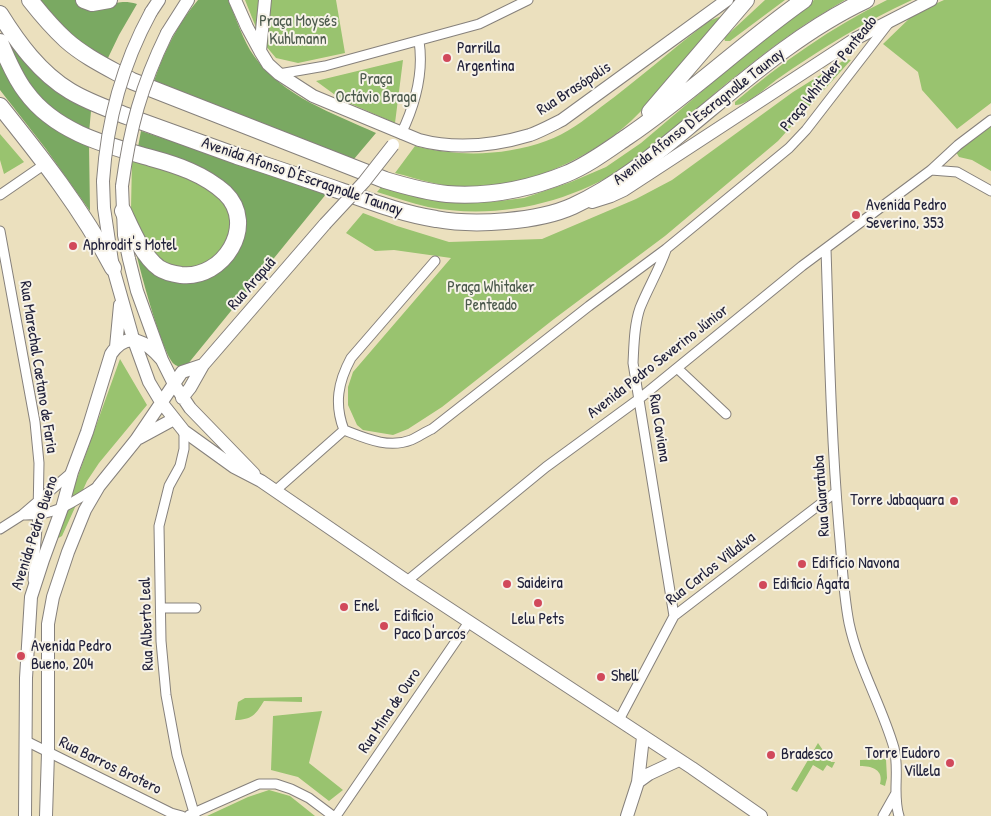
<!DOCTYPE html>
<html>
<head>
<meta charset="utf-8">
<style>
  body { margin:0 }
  canvas { display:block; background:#ebe0be }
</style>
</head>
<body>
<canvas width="991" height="816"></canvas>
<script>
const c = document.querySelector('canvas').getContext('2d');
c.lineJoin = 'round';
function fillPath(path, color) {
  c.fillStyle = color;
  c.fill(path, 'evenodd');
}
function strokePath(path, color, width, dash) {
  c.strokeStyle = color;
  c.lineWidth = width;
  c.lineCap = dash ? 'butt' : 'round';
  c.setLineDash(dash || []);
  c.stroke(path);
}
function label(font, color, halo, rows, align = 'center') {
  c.font = font + ' "Patrick Hand",sans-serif';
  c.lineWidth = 4;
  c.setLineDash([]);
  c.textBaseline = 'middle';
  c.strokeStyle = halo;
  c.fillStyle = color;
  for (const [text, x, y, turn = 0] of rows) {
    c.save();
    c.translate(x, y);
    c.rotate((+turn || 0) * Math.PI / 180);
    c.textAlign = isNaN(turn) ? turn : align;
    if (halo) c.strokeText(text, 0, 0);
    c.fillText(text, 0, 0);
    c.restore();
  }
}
const green = new Path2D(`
  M245,0H261L257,30Z
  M269,0H336L345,53L298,63L276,58L265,45Z
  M765,0H785L730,41H725L724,38Z
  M814,0H845C829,10 812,19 797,30C773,46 750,65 727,83C693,111 662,143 625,167C567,204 496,220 428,207C411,203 394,197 377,192L383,185L458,202H491L524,198L571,182L606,167L641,143L791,16Z
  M887,0H912C864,22 819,50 776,80C767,87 746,106 735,105V102C782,62 832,27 887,0Z
  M944,0H991V103L957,129L922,90L918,72L883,44L915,13Z
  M724,15C705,37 686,59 667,81C656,94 644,109 631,121C593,157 523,189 470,188C445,188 419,179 395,173L415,146C458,157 505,156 546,141C567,134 584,120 601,107C638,80 672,49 709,21Z
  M846,59L851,60L778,141L665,236L554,319L442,407L408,429L393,435L363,430L357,425L348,405V387L353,372L451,258L394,250L375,251L346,233L363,213L397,226L449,242L542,239L636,199L672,180L793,92Z
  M403,60L395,123L342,100L316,81Z
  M991,122V171L972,160L959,157L956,152Z
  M0,134L24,162L4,174L0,160Z
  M132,160L164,168L200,183L223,201L229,211L231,222L226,245L204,266L185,269L164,263L146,241L131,209Z
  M120,359L147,405L99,463L87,481L62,536L55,540Z
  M302,697V702L264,701C256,714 252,720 235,720L238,702L245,698Z
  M322,711L309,763L343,790L329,801L298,777L271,770L273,716Z
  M818,743L831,762H835L832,768L827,765L823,771L813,765L797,792L791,789Z
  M886,759L887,778L885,786L880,784C884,770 872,766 860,766V760Z
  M269,790L290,796L315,816H207L248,797Z`);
const forest = new Path2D(`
  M39,0H75C82,5 98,6 107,5C119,3 123,0 137,4L119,35L107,60L71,35Z
  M198,0H228C236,17 243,41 254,56C283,97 333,113 376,133L354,159L154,81C164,52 178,23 198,0Z
  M5,40L45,80L65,95L91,111L89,133L63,119L30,88Z
  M0,58L89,145L90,211L46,149L0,90Z
  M141,131L327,193L187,365L182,367C179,366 176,366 174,364C162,353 139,267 135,248L156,273L228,264L241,206L138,147Z`);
const street = new Path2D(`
  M279,74L325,66L479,24L528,0
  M401,134C415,105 424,73 419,41
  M931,170L957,172L991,191
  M0,195L45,164
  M0,231L35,422L39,463L38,515L33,580
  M826,249C829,342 831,436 839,529C842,560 843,592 849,623C858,666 882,706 894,748C900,770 892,794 899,816
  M666,250C659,270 648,288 640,308C634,325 634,345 633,363L674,616
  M435,261L351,358C338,382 334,404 344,430C365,438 388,449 411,440C418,437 425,432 432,429L589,306L666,249L789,148L806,130L888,24
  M677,368L726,414
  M184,431V449L180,466L169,486L159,526L161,641L166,695L177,755L195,816
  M275,491L344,430
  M22,515C55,516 70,504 97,487
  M0,529L22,515L72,472
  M407,581L546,467L639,399L802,266L931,170L958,145L991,120
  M161,608H196
  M619,720L674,616L836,492
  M26,741L171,813L182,816
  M189,815L259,784H276L291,789L309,798L333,816
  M336,816L469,622
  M883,816L896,793`);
const secondary = new Path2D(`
  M235,0L247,27L260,51L268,64L279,74L313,96L419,140C456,150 493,146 530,135C541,131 552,125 562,120L727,0
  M151,12L159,0
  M167,33L188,0
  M260,51L265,0
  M103,181L104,208L113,268L132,335L149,382L161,402L184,431L234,467L261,481L407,581L692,768L761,816
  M122,186L124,235L129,259L137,291L162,360L174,384L190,408L254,474
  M592,202L611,196L624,190L855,39L931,0
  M116,347L120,305
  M182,398L190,388L203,365L325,224
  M139,438L174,419
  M638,782L649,774L679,760
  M25,816L26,678L31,597L43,560L62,508L72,472L87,432L111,354C128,329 147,342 162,360
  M46,816L48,753V624L53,597L68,552L85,510L99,486L136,440L182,372L203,365
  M627,816L638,782L643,737`);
const highway = new Path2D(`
  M30,0C41,14 53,28 66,40C85,57 109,68 132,81L385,180C405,186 426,192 447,194C488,197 529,189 566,174C588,165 608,150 627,137C689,95 743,43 804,0
  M84,0L92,3L109,0
  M0,14C18,43 40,73 70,91C88,102 109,109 129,117C165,130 201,143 237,156C272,167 306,179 341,191C372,202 403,214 436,219C474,226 538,222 573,206C616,186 652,157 688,127C744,81 800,31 866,0
  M0,42C7,59 15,78 26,92C55,132 106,145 151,158C177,165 204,174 225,193C258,225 223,280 181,275C174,274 165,272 159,268C142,255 132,230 123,211
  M0,106C41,157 82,209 113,268
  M650,112L746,0`);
const secondaryBridge = new Path2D(`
  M103,181C107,121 122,65 151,12
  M122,186C130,128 141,86 167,33
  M325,224L364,182L393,145`);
const markers = [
  [447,58,5,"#d1495b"],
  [856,215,5,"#d1495b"],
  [73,246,5,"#d1495b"],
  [954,501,5,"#d1495b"],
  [802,564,5,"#d1495b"],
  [507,584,5,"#d1495b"],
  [763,585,5,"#d1495b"],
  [538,603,5,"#d1495b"],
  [344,607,5,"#d1495b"],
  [384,626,5,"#d1495b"],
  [21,656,5,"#d1495b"],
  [601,677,5,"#d1495b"],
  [771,755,5,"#d1495b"],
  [950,763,5,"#d1495b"]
];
const parkNames = [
  ["Praça Moysés",298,22],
  ["Kuhlmann",298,40],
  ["Praça",376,80],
  ["Octávio Braga",376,98],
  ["Praça Whitaker",491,288],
  ["Penteado",491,306]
];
const poiNames = [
  ["Parrilla",457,49],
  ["Argentina",457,67],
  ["Avenida Pedro",866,206],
  ["Severino, 353",866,224],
  ["Aphrodit's Motel",83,246],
  ["Torre Jabaquara",944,501,"right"],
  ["Edifício Navona",812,564],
  ["Saideira",517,584],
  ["Edificio Ágata",773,585],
  ["Enel",354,607],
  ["Edificio",394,617],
  ["Paco D'arcos",394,635],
  ["Lelu Pets",538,620,"center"],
  ["Avenida Pedro",31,647],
  ["Bueno, 204",31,665],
  ["Shell",611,677],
  ["Torre Eudoro",940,754,"right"],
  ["Villela",940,772,"right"],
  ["Bradesco",781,755]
];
const streetNames = [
  ["Praça Whitaker Penteado",829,74,-51],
  ["Rua Brasópolis",574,89,-33],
  ["Avenida Afonso D'Escragnolle Taunay",699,117,-38],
  ["Avenida Afonso D'Escragnolle Taunay",302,177,19],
  ["Rua Arapuã",252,284,-49],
  ["Avenida Pedro Severino Júnior",658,362,-38],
  ["Rua Marechal Caetano de Faria",38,367,81],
  ["Rua Caviana",659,428,81],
  ["Rua Guaratuba",822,496,-94],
  ["Avenida Pedro Bueno",35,533,-72],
  ["Rua Carlos Villalva",711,569,-38],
  ["Rua Alberto Leal",147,624,-92],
  ["Rua Mina de Ouro",390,711,-56],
  ["Rua Barros Brotero",110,766,26]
];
fillPath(green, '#99c36f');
fillPath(forest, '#7aa962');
strokePath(street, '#86817c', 11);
strokePath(secondary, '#86817c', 14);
strokePath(highway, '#86817c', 18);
strokePath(street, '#fff', 9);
strokePath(secondary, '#fff', 12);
strokePath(highway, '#fff', 16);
strokePath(secondaryBridge, '#86817c', 14, []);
strokePath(secondaryBridge, '#fff', 12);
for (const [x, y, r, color] of markers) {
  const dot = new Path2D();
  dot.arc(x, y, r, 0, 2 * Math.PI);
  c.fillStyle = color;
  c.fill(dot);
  strokePath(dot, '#f7f3e8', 2);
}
label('16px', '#4c5a4d', '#f7f3e8', parkNames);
label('16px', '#22223b', '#f7f3e8', poiNames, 'left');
label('16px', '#22223b', '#f7f3e8', streetNames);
</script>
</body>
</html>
